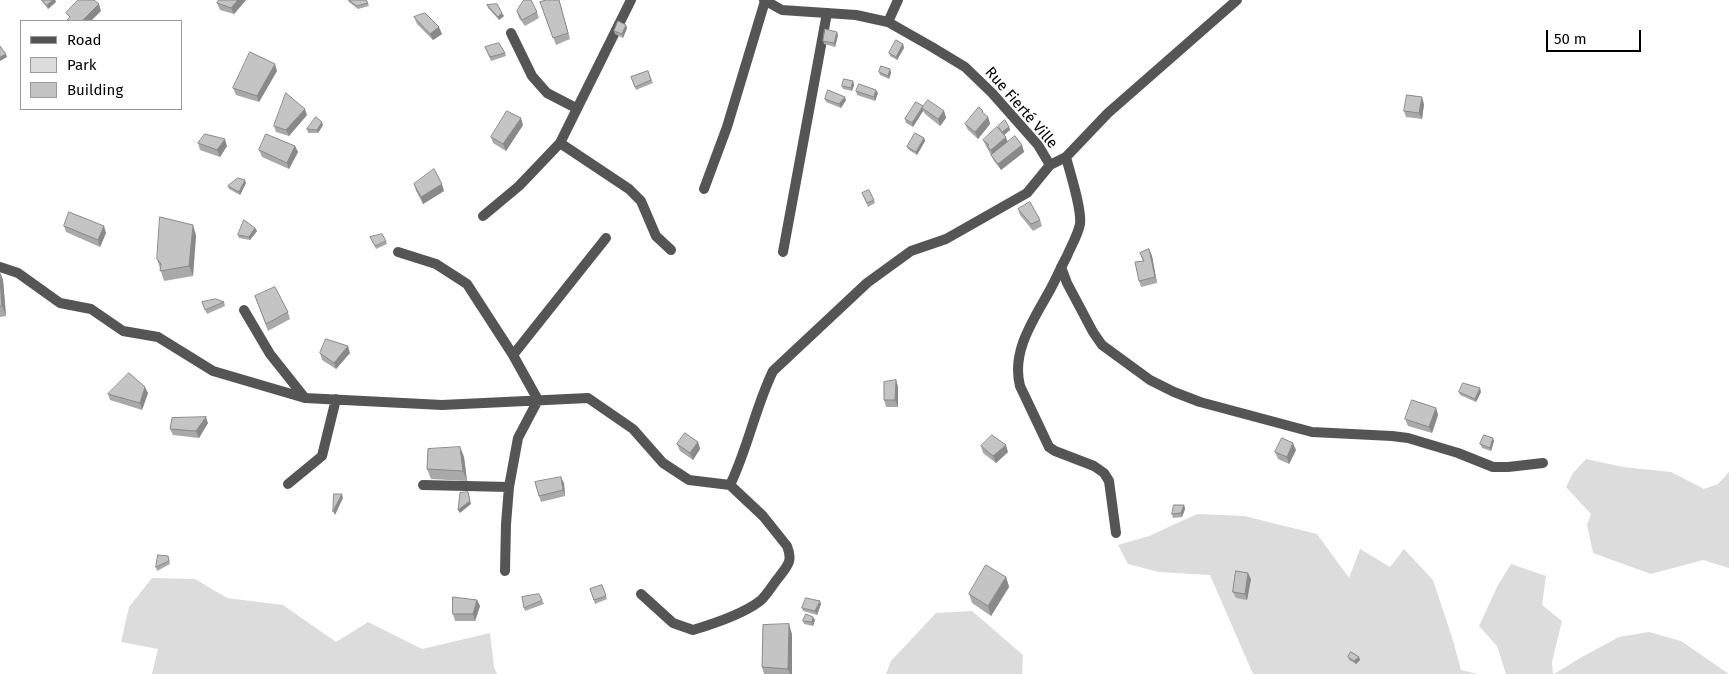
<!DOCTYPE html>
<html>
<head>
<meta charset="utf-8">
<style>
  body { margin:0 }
  #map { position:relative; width:1729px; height:674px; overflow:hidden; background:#fff; font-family:"Fira Sans",sans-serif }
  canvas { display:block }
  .legend { position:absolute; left:20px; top:20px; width:162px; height:90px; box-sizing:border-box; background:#fff; border:1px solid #999; margin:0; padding:6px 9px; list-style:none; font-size:15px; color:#000 }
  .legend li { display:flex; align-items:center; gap:10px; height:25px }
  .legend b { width:25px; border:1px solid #999 }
  .scale { position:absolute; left:1546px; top:30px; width:95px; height:22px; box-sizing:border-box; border:2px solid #000; border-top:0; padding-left:6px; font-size:15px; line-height:18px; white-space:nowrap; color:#000; -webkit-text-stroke:4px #fff; paint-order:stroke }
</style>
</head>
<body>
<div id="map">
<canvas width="1729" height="674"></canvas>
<ul class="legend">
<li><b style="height:6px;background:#555"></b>Road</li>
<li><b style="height:14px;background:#dcdcdc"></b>Park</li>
<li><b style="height:14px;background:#c4c4c4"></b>Building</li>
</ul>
<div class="scale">50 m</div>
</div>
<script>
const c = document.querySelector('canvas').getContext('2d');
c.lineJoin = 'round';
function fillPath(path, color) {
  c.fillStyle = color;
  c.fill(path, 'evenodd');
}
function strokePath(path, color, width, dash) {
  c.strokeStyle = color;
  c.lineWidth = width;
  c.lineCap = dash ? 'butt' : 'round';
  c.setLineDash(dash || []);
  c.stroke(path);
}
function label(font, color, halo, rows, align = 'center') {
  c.font = font + ' "Fira Sans",sans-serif';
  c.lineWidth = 4;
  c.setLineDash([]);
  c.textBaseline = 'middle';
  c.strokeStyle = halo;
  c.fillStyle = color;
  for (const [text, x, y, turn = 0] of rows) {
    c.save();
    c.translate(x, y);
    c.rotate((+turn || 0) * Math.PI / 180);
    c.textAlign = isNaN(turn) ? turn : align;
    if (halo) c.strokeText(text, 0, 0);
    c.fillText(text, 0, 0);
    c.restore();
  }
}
const green = new Path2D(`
  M1586,459L1623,467L1671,472L1704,489L1718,484L1729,472V568L1703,560L1651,574L1593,553L1587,525L1591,514L1566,487L1573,473Z
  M1197,514L1244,516L1317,534L1349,578L1360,549L1390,567L1404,549L1433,580L1452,637L1461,670L1478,674H1253L1210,575L1159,572L1128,564L1118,545L1149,536Z
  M1511,564L1546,576L1542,605L1562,621L1552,662L1553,674H1506L1497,646L1479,626L1498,585Z
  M152,578L195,579L227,598L283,605L336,642L368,622L422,649L490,633L494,667L497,674H152L158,649L121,642L129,607Z
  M972,611L1023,655L1022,674H886L891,661L936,613Z
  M1649,632L1681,641L1729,674H1554L1582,657L1619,637Z`);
const minor = new Path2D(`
  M888,22L898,0
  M511,33L532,76L547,93L576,108
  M560,143L629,189L641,201L656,236L671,250
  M1066,157C1070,173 1082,209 1080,224C1078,235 1071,246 1067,256C1061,267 1056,279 1050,290C1034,319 1011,351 1020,386L1049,447L1055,451L1094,466L1104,473L1109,481L1116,533
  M1050,165L1066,157L1108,113L1237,0
  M704,189L727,127L765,1
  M483,216L519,186L560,143L631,0
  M398,252L436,264L467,284L513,355L538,400L518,438L509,487L423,485
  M783,252L827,13
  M0,267L18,273L60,303L91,309L123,331L158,337L213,371L305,398L442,405L588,398L633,429L663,463L689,480L730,485L763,516L787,546C793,561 788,565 779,577C773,584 767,595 760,601C743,614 713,624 693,630L673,623L641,594
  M1061,267L1067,283L1093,332L1102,345L1150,380L1174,392L1200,402L1312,432L1392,436L1408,438L1458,453L1493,467H1508L1543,463
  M244,310L270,354L305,398
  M513,355L606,238
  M288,484L322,456L336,399
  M730,485C748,448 755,408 773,371L867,283L911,251L946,239L1027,193L1050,165L1038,145L992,93L965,67L932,47L888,22L856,15L782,10L764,0
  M505,571L506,524L509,487`);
const wall = new Path2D(`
  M41,0H55L56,2L48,9Z
  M246,0L234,14L220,10L217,3Z
  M348,0H366L368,3L369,6L358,9L349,2Z
  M559,0L570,39L556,45L540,2Z
  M487,5L504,16L499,20L488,8Z
  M517,11L537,12L539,18L525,26L519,18Z
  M414,17L442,34L433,40L417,24Z
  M626,25L627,28L623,38L615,34L614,31Z
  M838,35L835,47L824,44L823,41Z
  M903,44L904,48L897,60L890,56L889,53Z
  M485,47L505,53L506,56L491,61Z
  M890,69L891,73L889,79L880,75L879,72Z
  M277,71L259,102L236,95L233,88Z
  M648,71L653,83L636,90L631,77Z
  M853,81L854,85L852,91L843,89L842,86Z
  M856,91L878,93L875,101L857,95Z
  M825,99L846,100L841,108L826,102Z
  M1424,104L1422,119L1406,117L1404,111Z
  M923,106L944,111L946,118L940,126L925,114L923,111L913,127L906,123L905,119Z
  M307,115L289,136L276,132L274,126Z
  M984,115L988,117L990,124L978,139L968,130L965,124Z
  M323,125L318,133H308L307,129Z
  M523,125L506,151L493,143L491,137Z
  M998,126L1009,127L1010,130L1004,135L1008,142L1022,145L1024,152L1001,170L994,161L991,155L986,146L983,140L1002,133Z
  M924,138L925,141L917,155L909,150L907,147Z
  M198,143L227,146L220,157L200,150Z
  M295,146L298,152L289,169L262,157L259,150Z
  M246,183L240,195L229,189L228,186Z
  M414,184L444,191L423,204L416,191Z
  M862,193L874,200L875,203L868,207Z
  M1018,209L1040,220L1042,226L1033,231L1020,215Z
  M64,226L106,233L100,247L66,232Z
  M255,228L257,231L250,240L239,238L238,235Z
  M196,235L193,276L164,281L157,259Z
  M372,240L386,241L387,244L376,249Z
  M1149,249L1152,256L1157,283L1141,287L1139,281L1143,261L1140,253Z
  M0,272L3,280L6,316L0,317Z
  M255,296L288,312L290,319L268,331Z
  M202,302H224L225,306L207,314Z
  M320,353H350L336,369L322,360Z
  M896,380L898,387V407H886L884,400Z
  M1459,392H1481L1476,402L1460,395Z
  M148,393L142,410L110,400L108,394Z
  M1436,408L1438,415L1432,433L1408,426L1405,419Z
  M208,423L199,438L173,435L170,429Z
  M1494,441L1491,451L1482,448L1480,444Z
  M698,442L700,449L693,460L680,451L677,444Z
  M981,446L1008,452L996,463L983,453Z
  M460,447L464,457L467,481L431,479L427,469Z
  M1296,450L1289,464L1278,459L1275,452Z
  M564,483L565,496L541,502L539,496Z
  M1184,505L1185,509L1182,517L1173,518L1172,514Z
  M168,556L170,564L157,571L156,567Z
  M1006,577L1009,587L991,616L972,603L969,594Z
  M1251,579L1247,600L1236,598L1233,592Z
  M602,585L607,599L595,604L590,589Z
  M477,600L480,606L475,621H455L453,614Z
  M542,600L544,604L525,611L524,608Z
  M821,604L817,615L803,611L802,608Z
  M815,620L813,626L804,624L803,621Z
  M792,634V674H764L762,667Z
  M1348,657H1359L1360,660L1356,664L1349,660Z`);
const shadedWall = new Path2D(`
  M53,0H55L56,2L48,9L47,5Z
  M238,0H246L234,14L231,8Z
  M559,0L570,39L568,33Z
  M99,4L101,11L91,21H82Z
  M502,13L504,16L499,20L498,17Z
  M626,25L627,28L623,38L622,34Z
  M439,27L442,34L433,40L430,34Z
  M837,32L838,35L835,47L834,43Z
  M903,44L904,48L897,60L896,57Z
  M6,54L7,57L0,61V57Z
  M275,64L277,71L259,102L257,96Z
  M890,69L891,73L889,79L888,76Z
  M853,81L854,85L852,91L851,88Z
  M876,90L878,93L875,101L874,97Z
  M845,97L846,100L841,108L839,104Z
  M1422,97L1424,104L1422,119L1419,113Z
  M922,108L923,111L913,127L912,123Z
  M305,109L307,115L289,136L286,130Z
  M944,111L946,118L940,126L938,119Z
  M988,117L990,124L978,139L975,132Z
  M521,118L523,125L506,151L503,144Z
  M322,122L323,125L318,133L317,130Z
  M1009,127L1010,130L1004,135L1002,132Z
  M1006,137L1008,143L993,157L991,150Z
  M924,138L925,141L917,155L916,152Z
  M225,139L227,146L220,157L217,150Z
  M1022,145L1024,152L1001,170L998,164Z
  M295,146L298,152L289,169L287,163Z
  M245,180L246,183L240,195L239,192Z
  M442,184L444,191L423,204L421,197Z
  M193,225L196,235L193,276L189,266Z
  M104,226L106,233L100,247L98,240Z
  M255,228L257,231L250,240L249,237Z
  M1149,249L1152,256L1157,283L1155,277Z
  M0,272L3,280L6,316L2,306Z
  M348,346L350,353L336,369L334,363Z
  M896,380L898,387V407L895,400Z
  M145,387L148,393L142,410L140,403Z
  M1480,388L1481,392L1476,402L1475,399Z
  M1436,408L1438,415L1432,433L1429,427Z
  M206,417L208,423L199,438L196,431Z
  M1493,438L1494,441L1491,451L1490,448Z
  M698,442L700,449L693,460L690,453Z
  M1293,443L1296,450L1289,464L1287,457Z
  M1006,445L1008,452L996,463L993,456Z
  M460,447L464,457L467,481L463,471Z
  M561,477L564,483L565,496L563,490Z
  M468,492L471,504L460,513L458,510Z
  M342,494L343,498L335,515L333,511Z
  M1184,505L1185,509L1182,517L1181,513Z
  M1248,573L1251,579L1247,600L1245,594Z
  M1006,577L1009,587L991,616L988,606Z
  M477,600L480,606L475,621L473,614Z
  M820,601L821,604L817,615L815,611Z
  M813,617L815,620L813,626L812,622Z
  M789,624L792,634V674H790L788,669Z
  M1359,657L1360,660L1356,664L1354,661Z`);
const building = new Path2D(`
  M42,0H53L47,5Z
  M78,0H94L99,4L82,21H66L70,17L66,13Z
  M219,0H238L231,8L217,3Z
  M349,0H366L368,3L357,6Z
  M524,0H531L537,12L522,20L517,11Z
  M547,0H559L568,33L553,38L540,2Z
  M497,4L502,13L498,17L487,5Z
  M425,13L439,27L430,34L414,17Z
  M618,21L626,25L622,34L614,31Z
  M825,29L837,32L834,43L823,41Z
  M896,40L903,44L896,57L889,53Z
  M499,43L505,53L490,57L485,47Z
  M0,46L6,54L0,57Z
  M250,52L275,64L257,96L233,88Z
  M881,66L890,69L888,76L879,72Z
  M648,71L651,80L635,87L631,77Z
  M844,79L853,81L851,88L842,86Z
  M859,84L876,90L874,97L856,91Z
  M828,90L845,97L839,104L825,99Z
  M286,93L305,109L286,130L274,126Z
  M1407,95L1422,97L1419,113L1404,111Z
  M928,100L944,111L938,119L922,108Z
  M916,102L923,106L912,123L905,119Z
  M979,107L983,111L982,112L988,117L975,132L965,124Z
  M507,111L521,118L503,144L491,137Z
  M316,117L322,122L317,130L307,129Z
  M1005,120L1009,127L1002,132L998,126Z
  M997,127L1006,137L991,150L987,146L989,145L983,140Z
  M915,133L924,138L916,152L907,147Z
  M205,134L225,139L217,150L198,143Z
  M266,134L295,146L287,163L259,150Z
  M1015,136L1022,145L998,164L991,155Z
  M434,169L442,184L421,197L414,184Z
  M238,178L245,180L239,192L228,186Z
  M869,190L874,200L867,203L862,193Z
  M1030,202L1040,220L1031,224L1018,209Z
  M69,212L104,226L98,240L64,226Z
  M160,217L193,225L189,266L160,271L161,264L157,259Z
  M244,220L255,228L249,237L238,235Z
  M382,234L386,241L375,246L370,237Z
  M1149,249L1155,277L1139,281L1135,262L1144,261L1140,253Z
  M0,280L2,306H0Z
  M275,287L288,312L266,324L255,296Z
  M216,299L224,302L205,310L202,302Z
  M326,339L348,346L334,363L320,353Z
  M129,373L145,387L140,403L108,394Z
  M896,380L895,400H884V382Z
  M1463,383L1480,388L1475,399L1459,392Z
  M1412,400L1436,408L1429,427L1405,419Z
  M206,417L196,431L170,429L172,418Z
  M685,433L698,442L690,453L677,444Z
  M992,435L1006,445L993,456L981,446Z
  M1484,435L1493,438L1490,448L1480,444Z
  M1282,438L1293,443L1287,457L1275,452Z
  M460,447L463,471L427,469L428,449Z
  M561,477L563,490L539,496L535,482Z
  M468,492L470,501L458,510L460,493Z
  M334,494H342L333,511Z
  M1174,505H1184L1181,513L1172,514Z
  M158,555L168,556L169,561L156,567Z
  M986,565L1006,577L988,606L969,594Z
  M1236,571L1248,573L1245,594L1233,592Z
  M602,585L606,596L594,600L590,589Z
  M539,594L542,600L524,608L522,597Z
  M453,597L477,600L473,614H453Z
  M806,598L820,601L815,611L802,608Z
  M806,614L813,617L812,622L803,621Z
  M789,624L788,669L762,667L763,625Z
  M1351,652L1359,657L1354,661L1348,657Z`);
const streetNames = [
  ["Rue Fierté Ville",1021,108,49]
];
fillPath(green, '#dcdcdc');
strokePath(minor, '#555', 10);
fillPath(wall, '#a9a9a9');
fillPath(shadedWall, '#898989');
fillPath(building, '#c4c4c4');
strokePath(building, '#898989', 1);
label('15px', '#000', '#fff', streetNames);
</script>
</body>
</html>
